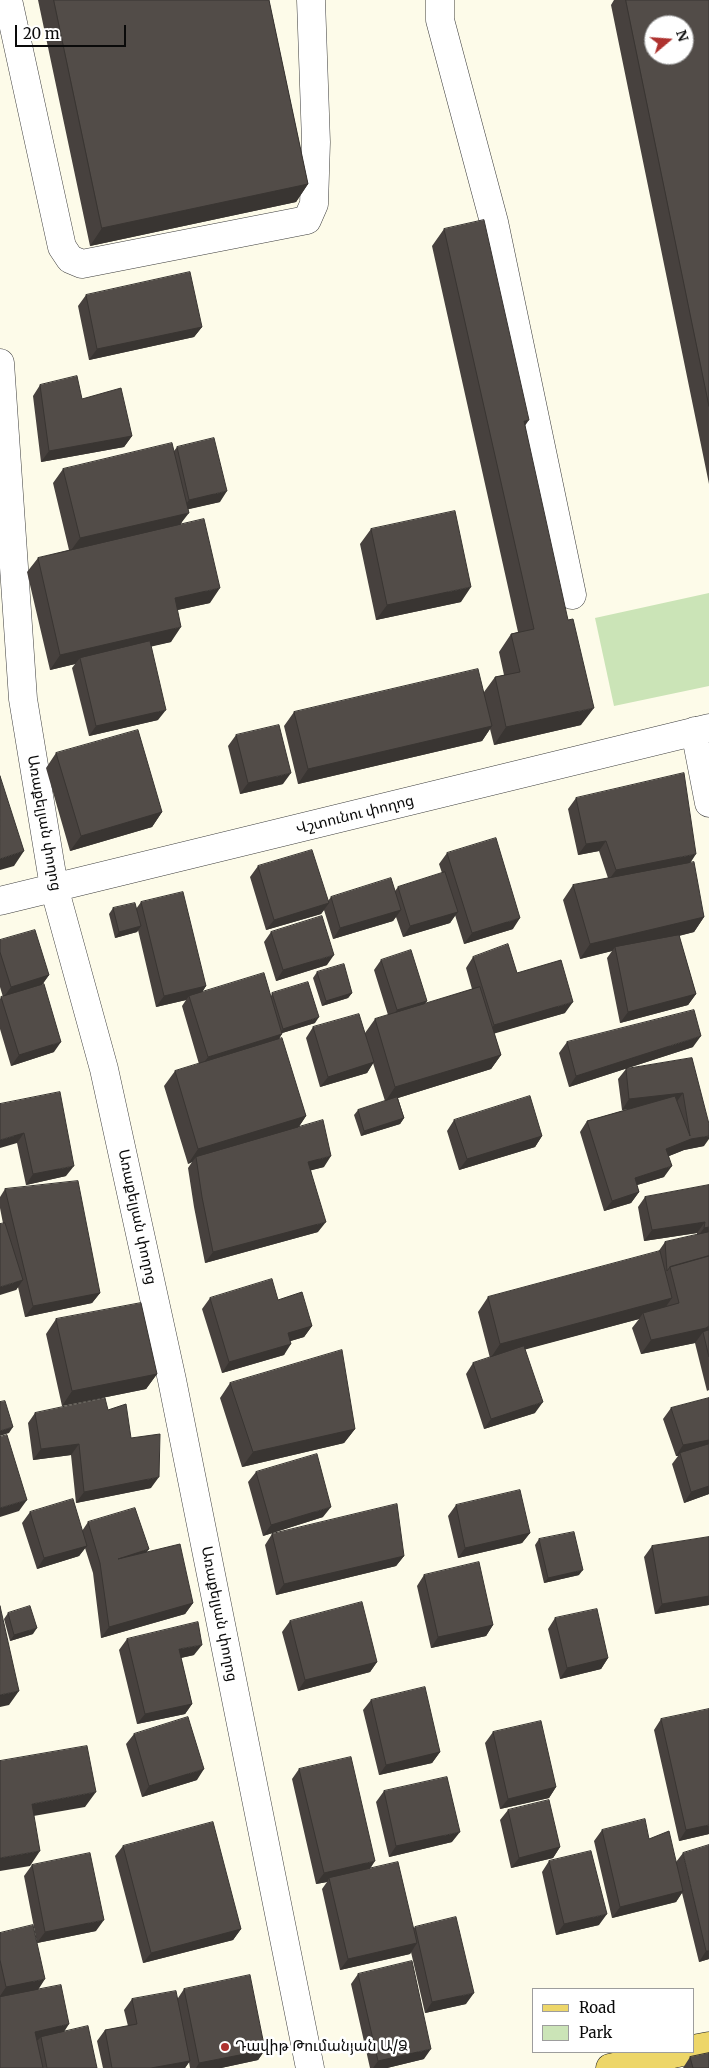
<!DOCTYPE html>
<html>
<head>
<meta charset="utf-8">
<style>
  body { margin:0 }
  #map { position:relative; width:709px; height:2068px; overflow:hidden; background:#fdfbe9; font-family:Merriweather,serif }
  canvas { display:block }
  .legend { position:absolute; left:532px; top:1988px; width:162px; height:65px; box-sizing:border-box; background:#fff; border:1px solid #9d9d9d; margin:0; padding:6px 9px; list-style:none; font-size:15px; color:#0a0a0a }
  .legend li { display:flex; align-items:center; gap:10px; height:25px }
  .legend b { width:25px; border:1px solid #9d9d9d }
  .north { position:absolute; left:644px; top:15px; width:50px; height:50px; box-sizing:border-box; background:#fff; border:1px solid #9d9d9d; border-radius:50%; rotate:72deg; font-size:14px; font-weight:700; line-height:20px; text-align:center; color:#0a0a0a }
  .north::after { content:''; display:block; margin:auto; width:18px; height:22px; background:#ae322f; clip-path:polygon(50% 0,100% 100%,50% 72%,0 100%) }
  .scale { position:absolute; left:15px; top:25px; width:111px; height:22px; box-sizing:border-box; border:2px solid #0a0a0a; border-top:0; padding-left:6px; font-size:15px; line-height:18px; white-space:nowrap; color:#0a0a0a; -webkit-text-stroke:4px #fff; paint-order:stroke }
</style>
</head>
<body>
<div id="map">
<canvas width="709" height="2068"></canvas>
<ul class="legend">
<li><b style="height:6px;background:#edd669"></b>Road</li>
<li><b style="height:14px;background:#cbe4b7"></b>Park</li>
</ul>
<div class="north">N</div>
<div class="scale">20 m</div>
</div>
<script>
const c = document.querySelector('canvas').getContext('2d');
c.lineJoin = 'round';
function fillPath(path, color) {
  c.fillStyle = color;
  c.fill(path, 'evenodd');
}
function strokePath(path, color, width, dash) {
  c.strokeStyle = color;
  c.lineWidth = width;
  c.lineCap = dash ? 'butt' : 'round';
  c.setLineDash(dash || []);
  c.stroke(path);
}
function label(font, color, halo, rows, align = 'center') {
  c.font = font + ' Merriweather,"Noto Sans Armenian",serif';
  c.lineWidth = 5;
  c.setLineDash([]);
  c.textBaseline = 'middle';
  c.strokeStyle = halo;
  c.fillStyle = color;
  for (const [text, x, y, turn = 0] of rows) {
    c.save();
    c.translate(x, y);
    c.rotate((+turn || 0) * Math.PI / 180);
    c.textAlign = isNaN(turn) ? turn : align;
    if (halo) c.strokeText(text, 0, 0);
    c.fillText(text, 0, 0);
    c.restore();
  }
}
const green = new Path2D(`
  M709,593V686L614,706L595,618Z`);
const minor = new Path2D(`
  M8,0L62,247L70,259L82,264L307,220L314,204L316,142L311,0
  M440,0V20L494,222L572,595
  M0,363L23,699L54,887L104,1069L172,1380L310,2068
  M695,731L709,803
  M0,901L709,728`);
const major = new Path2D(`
  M693,2049L709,2046
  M610,2068L682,2052`);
const wall = new Path2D(`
  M38,0H269L308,184L296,202L90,246Z
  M614,0H709V484L611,5Z
  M444,229L525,425L581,725L494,745L490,729L482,741L298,784L284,726L294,712L484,692L495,677L504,675L499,652L511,634L518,632L432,246Z
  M86,295L202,327L194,337L89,360L78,306Z
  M40,385L82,399L132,436L124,447L41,462L33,396Z
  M177,447L220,502L188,509L181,524L210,603L177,610L171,642L151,646L158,720L89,736L72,668L75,664L50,670L27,572L38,558L69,550L53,483L63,469L174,451Z
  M371,529L461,602L376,620L360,544Z
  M236,735L283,784L240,794L228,746Z
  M56,753L162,812L152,827L70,851L46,768Z
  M576,798L690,863L704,917L694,932L679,936L696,994L688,1005L620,1023L607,958L612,951L580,959L563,900L573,885L608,878L599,851L578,855L568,809Z
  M447,853L513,929L464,944L455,915L450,923L403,937L396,917L393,921L333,939L324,910L321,914L266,930L250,877L258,866L328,901L331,897L395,891L398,887L442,873L439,864Z
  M141,902L206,986L202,992L271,996L272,993L315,1023L282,1033L279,1039L306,1116L298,1128L324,1167L311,1170L318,1232L205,1263L194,1207L188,1168L192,1162L188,1164L164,1086L175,1071L199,1064L182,1006L186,1000L156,1007L138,930L137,932L115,938L109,914L113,908L136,909Z
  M271,932L327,965L276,981L264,942Z
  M0,940L49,975L42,985L54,1052L11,1066L0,1029V999L1,997H3L0,987Z
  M473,957L517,973L565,1013L494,1033L501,1055L491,1069L398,1098L404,1118L400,1124L361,1136L354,1115L358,1110L385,1101L373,1063L367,1073L320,1087L306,1038L313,1027L365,1033L375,1019L388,1015L374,970L381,960L427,1001L424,1004L472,989L466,968Z
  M317,972L352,993L348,998L322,1006L313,978Z
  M567,1042L693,1047L569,1087L559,1053Z
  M692,1058L704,1146L684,1150L669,1156L664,1177L637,1185L639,1192L631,1203L604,1211L580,1132L587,1121L629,1109L622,1110L618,1079L626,1069Z
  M0,1104L66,1176L26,1185L17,1143Z
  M454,1120L542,1136L535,1147L459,1170L447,1131Z
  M709,1185V1390L707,1391L695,1343L641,1354L632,1328L639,1319L525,1349L535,1413L484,1429L466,1374L473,1363L490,1358L478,1312L488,1297L658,1252L665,1242L697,1235V1233L644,1241L638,1207L645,1197Z
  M5,1189L100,1293L92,1303L25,1317L18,1287L16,1290L0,1208V1197Z
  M210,1298L278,1300L312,1326L304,1337L290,1341L284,1355L222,1373L202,1309Z
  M56,1319L157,1374L146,1389L62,1406L46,1334Z
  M230,1383L355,1429L344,1443L242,1467L220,1398Z
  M709,1398V1494L684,1503L672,1464L678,1456H676L663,1419L671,1408Z
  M108,1410L131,1438L151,1488L76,1503L71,1455L33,1460L28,1423L35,1413Z
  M256,1472L323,1517L263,1536L248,1482Z
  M456,1505L530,1533L522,1543L458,1558L448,1516Z
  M30,1512L82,1531L88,1522L146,1552L193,1603L185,1614L101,1638L93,1573L85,1548L79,1556L37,1569L22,1523Z
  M272,1534L404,1556L396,1566L276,1595L265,1545Z
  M709,1537V1605L655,1614L644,1557L652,1546Z
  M539,1539L579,1575L544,1583L535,1545Z
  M424,1575L493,1625L486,1636L431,1648L417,1586Z
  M8,1613L33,1634L10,1641L4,1619Z
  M555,1618L608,1658L601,1669L560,1679L548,1629Z
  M290,1621L377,1662L370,1672L298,1691L282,1632Z
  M127,1639L194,1655L181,1658L192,1704L185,1714L137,1724L119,1650Z
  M371,1700L440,1752L432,1763L379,1775L363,1710Z
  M661,1719L709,1834L679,1841L654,1730Z
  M493,1732L556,1787L549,1798L500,1809L485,1743Z
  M134,1734L197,1780L142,1797L126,1744Z
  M299,1769L370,1869L414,1928L415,1927L466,2004L425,2013L411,1952L410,1954L340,1970L322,1889L327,1882L316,1884L292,1779Z
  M384,1791L452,1842L389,1857L376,1802Z
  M508,1810L560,1847L553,1858L511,1868L500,1820Z
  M602,1830L649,1839L676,1862L683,1853L709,1959L699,1962L682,1893L676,1902L612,1918L594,1841Z
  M123,1846L241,1929L233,1940L143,1963L115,1856Z
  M549,1861L599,1925L556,1935L542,1872Z
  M32,1865L96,1931L37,1943L24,1876Z
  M0,1933L38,1989L64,2031L97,2068H0Z
  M358,1974L424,2059L387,2068H370L351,1984Z
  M184,1989L265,2050L258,2060L221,2068H190L189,2062L185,2068H103L97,2041L105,2030L128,2026L124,2010L132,1999L178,1998Z
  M690,2057L709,2068H683Z`);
const shadedWall = new Path2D(`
  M308,184L296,202L90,246L102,228Z
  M202,327L194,337L89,360L97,349Z
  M529,420L517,437L524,421Z
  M132,436L124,447L41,462L49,451Z
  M227,491L220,502L181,511L189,500Z
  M189,513L178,527L69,553L80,538Z
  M471,587L461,602L376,620L387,605Z
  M220,588L210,603L164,613L175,598Z
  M181,627L171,642L81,663L80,658L75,664L50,670L60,655Z
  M594,708L581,725L494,745L506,727Z
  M166,710L158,720L89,736L96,726Z
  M492,726L482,741L298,784L308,769Z
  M291,773L283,784L240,794L248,783Z
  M162,812L152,827L70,851L81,836Z
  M606,841L599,851L578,855L586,844Z
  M24,851L14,866L0,870V859Z
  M696,854L689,865L608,881L616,870Z
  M329,903L321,914L266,930L274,920Z
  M401,910L393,921L333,939L340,928Z
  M458,912L450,923L403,937L410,926Z
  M704,917L694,932L616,951L615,947L612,951L580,959L590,944Z
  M520,918L513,929L464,944L472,933Z
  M141,926L137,932L115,938L119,932Z
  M334,955L327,965L276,981L283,970Z
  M49,975L41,986L3,998L11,987Z
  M206,986L199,997L189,996L186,1000L156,1007L164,996Z
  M352,993L348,998L322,1006L326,1001Z
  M696,994L688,1005L620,1023L628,1012Z
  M427,1001L419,1012L389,1021L397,1010Z
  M573,1002L565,1013L486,1036L494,1025Z
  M319,1017L315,1023L279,1034L283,1029Z
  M282,1034L275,1045L200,1068L208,1057Z
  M701,1036L693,1047L569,1087L576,1076Z
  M61,1042L54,1052L11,1066L19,1055Z
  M501,1055L491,1069L385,1102L395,1087Z
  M374,1062L367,1073L320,1087L328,1077Z
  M683,1093L675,1104L622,1110L629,1099Z
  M306,1116L296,1131L196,1157L192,1162L188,1164L198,1149Z
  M404,1118L400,1124L361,1136L364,1131Z
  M24,1133L17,1143L0,1148V1140Z
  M542,1136L535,1147L459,1170L467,1159Z
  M709,1136V1139L704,1146L684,1150L659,1160L666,1149L691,1139Z
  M331,1156L324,1167L301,1173L308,1162Z
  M74,1166L66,1176L26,1185L33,1174Z
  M672,1166L664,1177L627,1188L635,1178Z
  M639,1192L631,1203L604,1211L612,1201Z
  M326,1222L318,1232L205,1263L213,1252Z
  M705,1222L697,1233L644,1241L652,1230Z
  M709,1227V1236L696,1239L704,1228Z
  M23,1280L16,1290L0,1295V1287Z
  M100,1293L92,1303L25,1317L33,1306Z
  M672,1298L662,1312L643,1313L639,1319L490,1359L500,1344Z
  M312,1326L304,1337L281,1344L288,1333Z
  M709,1326V1337L703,1332L706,1328Z
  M706,1328L695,1343L641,1354L651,1340Z
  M291,1344L284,1355L222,1373L229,1362Z
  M157,1374L146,1389L62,1406L72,1391Z
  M543,1402L535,1413L484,1429L491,1419Z
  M13,1427L9,1433L0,1436V1431Z
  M355,1429L344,1443L242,1467L253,1452Z
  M709,1440V1449L680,1453L678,1456H676L683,1445Z
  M79,1444L71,1455L33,1460L41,1449Z
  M159,1477L151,1488L76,1503L84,1492Z
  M709,1486V1494L684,1503L691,1492Z
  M27,1500L19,1511L0,1517V1508Z
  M331,1507L323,1517L263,1536L271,1525Z
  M530,1533L522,1543L458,1558L465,1548Z
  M87,1546L79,1556L37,1569L44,1558Z
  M149,1549L141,1560L118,1559Z
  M404,1556L396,1566L276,1595L284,1584Z
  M583,1570L579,1575L544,1583L548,1578Z
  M709,1596V1605L655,1614L662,1604Z
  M193,1603L185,1614L101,1638L109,1627Z
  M493,1625L486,1636L431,1648L438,1637Z
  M37,1628L33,1634L10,1641L14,1635Z
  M202,1645L194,1655L171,1660L179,1649Z
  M608,1658L601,1669L560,1679L567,1668Z
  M377,1662L370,1672L298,1691L305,1680Z
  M19,1691L9,1705L0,1707V1695Z
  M192,1704L185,1714L137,1724L145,1714Z
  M440,1752L432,1763L379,1775L386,1765Z
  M204,1769L197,1780L142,1797L149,1786Z
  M556,1787L549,1798L500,1809L508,1799Z
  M96,1792L85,1807L22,1818L32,1804Z
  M709,1825V1834L679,1841L686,1830Z
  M460,1832L452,1842L389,1857L396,1846Z
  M560,1847L553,1858L511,1868L519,1858Z
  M40,1851L30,1866L0,1871V1858Z
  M375,1861L368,1872L329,1878L327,1882L316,1884L324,1873Z
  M683,1891L676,1902L612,1918L620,1907Z
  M607,1914L599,1925L556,1935L564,1924Z
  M104,1920L96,1931L37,1943L45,1932Z
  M241,1929L233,1940L143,1963L151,1953Z
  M417,1943L410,1954L340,1970L348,1959Z
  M706,1951H709V1959L699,1962Z
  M45,1979L38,1990L0,1998V1996L6,1987Z
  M474,1993L466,2004L425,2013L432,2002Z
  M69,2024L62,2035L41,2037L38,2040L27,2042L35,2032Z
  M431,2049L424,2059L387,2068H373L378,2061Z
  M265,2050L258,2060L221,2068H196L199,2063Z
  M190,2061L185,2068H151Z`);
const building = new Path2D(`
  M54,0H269L308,184L102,228Z
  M626,0H709V406ZM654,25H684V55H654Z
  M484,220L529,420L524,421L568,620L573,619L594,708L506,727L495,677L520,672L511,634L534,629L444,229Z
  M190,272L202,327L97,349L86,295Z
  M77,376L82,399L121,388L132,436L49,451L40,385Z
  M214,438L227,491L189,500L177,447Z
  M172,443L189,513L80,538L63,469Z
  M455,511L471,587L387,605L371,529Z
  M204,519L220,588L175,598L181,627L60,655L38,558Z
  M150,641L166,710L96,726L80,658Z
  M478,669L492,726L308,769L294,712Z
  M279,725L291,773L248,783L236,735Z
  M138,730L162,812L81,836L56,753Z
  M684,773L696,854L616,870L606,841L586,844L576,798Z
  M0,776L24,851L0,859Z
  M496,838L520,918L472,933L447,853Z
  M312,850L329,903L274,920L258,866Z
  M694,862L704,917L590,944L573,885Z
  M445,872L458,912L410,926L398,887Z
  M391,878L401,910L340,928L331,897Z
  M183,892L206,986L164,996L141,902Z
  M135,903L141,926L119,932L113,908Z
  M322,916L334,955L283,970L271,932Z
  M35,930L49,975L11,987L0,952V940Z
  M679,935L696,994L628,1012L615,947Z
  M508,944L517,973L561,960L573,1002L494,1025L473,957Z
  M411,950L427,1001L397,1010L381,960Z
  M344,964L352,993L326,1001L317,972Z
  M264,973L282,1034L208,1057L189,996Z
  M308,982L319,1017L283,1029L272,993Z
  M44,984L61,1042L19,1055L1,997Z
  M480,987L501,1055L395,1087L375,1019Z
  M694,1010L701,1036L576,1076L567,1042Z
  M359,1014L374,1062L328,1077L313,1027Z
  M282,1038L306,1116L198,1149L175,1071Z
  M692,1058L709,1124V1136L691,1139L666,1149L672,1166L635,1178L639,1192L612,1201L587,1121L675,1096L690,1136L683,1093L629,1099L626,1069Z
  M60,1092L74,1166L33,1174L24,1133L0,1140V1104Z
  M530,1096L542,1136L467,1159L454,1120Z
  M397,1097L404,1118L364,1131L358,1110Z
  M323,1120L331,1156L308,1162L326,1222L213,1252L202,1197L196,1157Z
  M78,1181L100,1293L33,1306L5,1189Z
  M709,1185V1227L704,1228L705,1222L652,1230L645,1197Z
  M5,1223L23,1280L0,1287V1224Z
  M709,1232V1256L670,1267L667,1271L665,1242Z
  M660,1251L672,1298L500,1344L488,1297Z
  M709,1256V1326L706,1328L651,1340L643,1313L679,1303L670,1267Z
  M272,1279L278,1300L302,1292L312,1326L288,1333L291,1344L229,1362L210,1298Z
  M141,1303L157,1374L72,1391L56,1319Z
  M709,1330V1357L703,1332Z
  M524,1346L543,1402L491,1419L473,1363Z
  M342,1350L355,1429L253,1452L230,1383Z
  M105,1398L108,1410L126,1404L131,1438L160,1434L159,1477L84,1492L79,1444L41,1449L35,1413Z
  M709,1398V1440L683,1445L671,1408Z
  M5,1401L13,1427L0,1431V1402Z
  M7,1435L27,1500L0,1508V1437Z
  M709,1444V1486L691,1492L680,1453Z
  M317,1454L331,1507L271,1525L256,1472Z
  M520,1490L530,1533L465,1548L456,1505Z
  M73,1499L87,1546L44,1558L30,1512Z
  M397,1504L404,1556L284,1584L272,1534Z
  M135,1508L149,1549L118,1559L180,1544L193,1603L109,1627L100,1563L88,1522Z
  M574,1532L583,1570L548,1578L539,1539Z
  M709,1537V1596L662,1604L652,1546Z
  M479,1562L493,1625L438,1637L424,1575Z
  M362,1602L377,1662L305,1680L290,1621Z
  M0,1606L19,1691L0,1695Z
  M30,1606L37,1628L14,1635L8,1613Z
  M597,1609L608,1658L567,1668L555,1618Z
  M198,1622L202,1645L179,1649L192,1704L145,1714L127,1639Z
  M425,1687L440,1752L386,1765L371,1700Z
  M709,1709V1825L686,1830L661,1719Z
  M188,1717L204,1769L149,1786L134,1734Z
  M541,1721L556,1787L508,1799L493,1732Z
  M87,1746L96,1792L32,1804L40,1851L0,1858V1761Z
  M351,1757L375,1861L324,1873L299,1769Z
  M447,1777L460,1832L396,1846L384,1791Z
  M549,1800L560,1847L519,1858L508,1810Z
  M645,1819L649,1839L669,1831L683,1891L620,1907L602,1830Z
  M213,1822L241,1929L151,1953L123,1846Z
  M709,1845V1951H706L683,1853Z
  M591,1851L607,1914L564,1924L549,1861Z
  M90,1853L104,1920L45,1932L32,1865Z
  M398,1862L417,1943L348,1959L329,1878Z
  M456,1917L474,1993L432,2002L415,1927Z
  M33,1925L45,1979L6,1987L0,1960V1933Z
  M412,1961L431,2049L378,2061L358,1974Z
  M250,1975L265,2050L199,2063L184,1989Z
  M61,1985L69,2024L35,2032L43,2068H0V1997Z
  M176,1991L190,2061L151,2068H112L105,2030L137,2024L132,1999Z
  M88,2026L97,2068H47L41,2037Z
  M709,2053V2068H693L690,2057Z`);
const markers = [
  [225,2047,5,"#ae322f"]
];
const streetNames = [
  ["Վշտունու փողոց",355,815,-14],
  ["Առաքելյան փողոց",44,823,80],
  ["Առաքելյան փողոց",137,1217,78],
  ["Առաքելյան փողոց",219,1614,79]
];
const poiNames = [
  ["Դավիթ Թումանյան Ա/Ձ",235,2047]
];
fillPath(green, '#cbe4b7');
strokePath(minor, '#3d3d3d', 29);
strokePath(major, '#1b1b1b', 29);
strokePath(minor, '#fff', 28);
strokePath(major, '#edd669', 28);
fillPath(wall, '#47413e');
fillPath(shadedWall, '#393532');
fillPath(building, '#524c48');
strokePath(building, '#393532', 1);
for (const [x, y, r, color] of markers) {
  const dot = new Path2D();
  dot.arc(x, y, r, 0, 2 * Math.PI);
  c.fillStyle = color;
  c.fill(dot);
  strokePath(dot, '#fff', 2);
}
label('15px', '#0a0a0a', '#fff', streetNames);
label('15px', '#0a0a0a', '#fff', poiNames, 'left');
</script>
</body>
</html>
